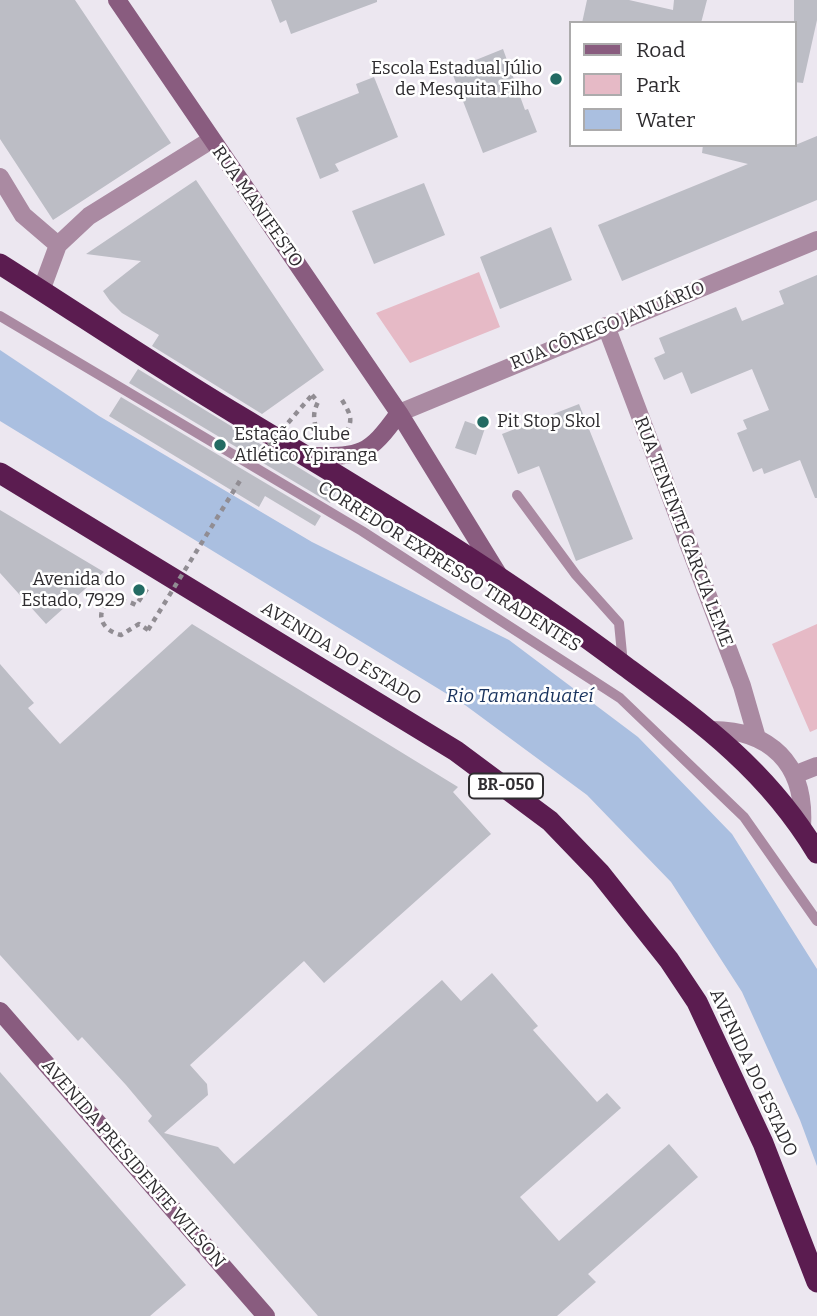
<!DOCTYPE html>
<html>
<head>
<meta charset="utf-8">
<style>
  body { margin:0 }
  #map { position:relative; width:817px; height:1316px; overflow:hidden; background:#ece7f0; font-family:Bitter,serif }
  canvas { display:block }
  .legend { position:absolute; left:569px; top:21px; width:228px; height:126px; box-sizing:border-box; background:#fff; border:2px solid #acabac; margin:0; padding:9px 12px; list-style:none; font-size:21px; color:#2f2d30 }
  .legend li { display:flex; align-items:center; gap:14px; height:35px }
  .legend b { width:35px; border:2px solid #acabac }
</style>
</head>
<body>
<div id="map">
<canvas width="817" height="1316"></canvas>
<ul class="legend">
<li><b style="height:9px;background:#895c7f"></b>Road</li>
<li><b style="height:19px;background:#e6bac6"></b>Park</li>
<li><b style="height:19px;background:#aabfe0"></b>Water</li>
</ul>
</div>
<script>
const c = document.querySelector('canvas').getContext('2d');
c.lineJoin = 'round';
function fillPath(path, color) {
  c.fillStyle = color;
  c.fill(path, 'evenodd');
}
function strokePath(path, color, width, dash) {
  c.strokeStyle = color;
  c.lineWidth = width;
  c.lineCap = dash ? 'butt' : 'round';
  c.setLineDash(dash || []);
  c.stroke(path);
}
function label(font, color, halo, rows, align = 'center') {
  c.font = font + ' Bitter,serif';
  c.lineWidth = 5;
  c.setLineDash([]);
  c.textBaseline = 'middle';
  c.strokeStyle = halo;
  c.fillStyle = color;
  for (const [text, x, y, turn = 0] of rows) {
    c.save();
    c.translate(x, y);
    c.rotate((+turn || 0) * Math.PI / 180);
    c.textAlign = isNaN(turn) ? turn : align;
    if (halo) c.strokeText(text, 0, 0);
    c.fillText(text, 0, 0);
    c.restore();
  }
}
const green = new Path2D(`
  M479,272L500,327L410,363L376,313Z
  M817,624V729L810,732L772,644Z`);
const water = new Path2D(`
  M0,350L99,416L312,542L509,640L638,737L732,834L817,969V1166L800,1120L742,992L671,882L587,795L465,705L0,421Z`);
const building = new Path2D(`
  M0,0H75L171,143L53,220L0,139Z
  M271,0H377V2L291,34L286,20L280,23Z
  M587,0H629L673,10L674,0H707L701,23H582Z
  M794,0H817V20L803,83L794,82Z
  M503,49L525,110L528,109L537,132L483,153L451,70Z
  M374,77L398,137L335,164L339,171L320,179L296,118L359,93L356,84Z
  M817,136V200L622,281L598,225L748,164L702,153L703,145L793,146Z
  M196,180L324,370L262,414L152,346L159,335L122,313L110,301L103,291L141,261L86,254Z
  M424,183L445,235L374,264L352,211Z
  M551,227L572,280L500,309L480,257Z
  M817,275V498H815L800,460L764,474L762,468L753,472L737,433L747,429L743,420L769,410L752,369L691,394L682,372L664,380L654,358L665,353L659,338L736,307L742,321L784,304L779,291Z
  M138,369L337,491L330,503L129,383Z
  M121,397L321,516L315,526L265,496L259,507L109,416Z
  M579,404L633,539L576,561L539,466L518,474L502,434Z
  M465,421L485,428L476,455L455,448Z
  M0,510L104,572L46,624L0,573Z
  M192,624L458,787L453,792L491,834L324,983L304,961L190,1065L207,1084L208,1095L164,1133L218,1147L234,1164L442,980L461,1001L492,973L538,1026L533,1030L597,1102L607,1093L621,1108L520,1197L559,1241L669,1144L698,1177L588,1274L596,1282L557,1316H318L148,1121L152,1116L126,1085L82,1037L78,1041L0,955V664L34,703L28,708L60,744Z
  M0,1072L186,1285L150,1316H0Z`);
const path = new Path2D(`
  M312,395L318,402C313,412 313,419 317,430L323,433
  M342,400C349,412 355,420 345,433
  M147,589L136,605C100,587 87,627 121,635L139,624L148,630`);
const lane = new Path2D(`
  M517,495L576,575L619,623L623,664`);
const street = new Path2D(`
  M0,177L23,215L58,245
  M41,291L58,245L89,216L211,140
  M606,326L742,686L757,738
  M399,413L817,240
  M707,730C770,728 806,764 802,827
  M794,775L817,766`);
const secondary = new Path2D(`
  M117,0L399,413L498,574
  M308,456C360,456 367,458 399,413
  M0,1011L266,1316`);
const highway = new Path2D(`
  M0,264C79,314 156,366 236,414C369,494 502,573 626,667C702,723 767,770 817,853
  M0,473L456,751L550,821L600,873L669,960L697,1002L763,1143L817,1282`);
const pathBridge = new Path2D(`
  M262,453L312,395
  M148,630L241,479`);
const laneBridge = new Path2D(`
  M0,316L362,531L620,698L744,817L817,921`);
const markers = [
  [556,79,7,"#236b63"],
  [483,422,7,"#236b63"],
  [220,445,7,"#236b63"],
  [139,590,7,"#236b63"]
];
const shields = [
  [506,786,74]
];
const shieldNames = [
  ["BR-050",506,786]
];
const poiNames = [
  ["Escola Estadual Júlio",542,69],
  ["de Mesquita Filho",542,90],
  ["Pit Stop Skol",497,422,"left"],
  ["Estação Clube",234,435,"left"],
  ["Atlético Ypiranga",234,456,"left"],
  ["Avenida do",125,580],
  ["Estado, 7929",125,601]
];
const streetNames = [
  ["RUA MANIFESTO",257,207,55],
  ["RUA CÔNEGO JANUÁRIO",608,326,-22],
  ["RUA TENENTE GARCIA LEME",683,532,69],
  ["CORREDOR EXPRESSO TIRADENTES",449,567,32],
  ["AVENIDA DO ESTADO",341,654,31],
  ["AVENIDA DO ESTADO",753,1073,65],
  ["AVENIDA PRESIDENTE WILSON",133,1164,49]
];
const waterNames = [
  ["Rio Tamanduateí",520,697]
];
fillPath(green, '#e6bac6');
fillPath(water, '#aabfe0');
fillPath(building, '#bcbdc5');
strokePath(path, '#918d93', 4.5, [5, 5]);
strokePath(lane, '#aa8aa2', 10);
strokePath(street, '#aa8aa2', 18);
strokePath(secondary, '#895c7f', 18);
strokePath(highway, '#5b1c50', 21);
strokePath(pathBridge, '#918d93', 4.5, [5, 5]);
strokePath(laneBridge, '#aa8aa2', 10);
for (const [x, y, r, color] of markers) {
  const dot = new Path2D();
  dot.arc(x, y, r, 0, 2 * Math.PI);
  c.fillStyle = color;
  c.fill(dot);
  strokePath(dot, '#fff', 2.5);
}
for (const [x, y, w] of shields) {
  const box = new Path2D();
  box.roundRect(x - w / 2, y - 12.5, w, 25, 5);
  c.fillStyle = '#fff';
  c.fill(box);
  strokePath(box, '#2f2d30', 2);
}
label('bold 16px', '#2f2d30', null, shieldNames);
label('18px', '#2f2d30', '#fff', poiNames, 'right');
label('18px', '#2f2d30', '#fff', streetNames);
label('italic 19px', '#18325d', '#fff', waterNames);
</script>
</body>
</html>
